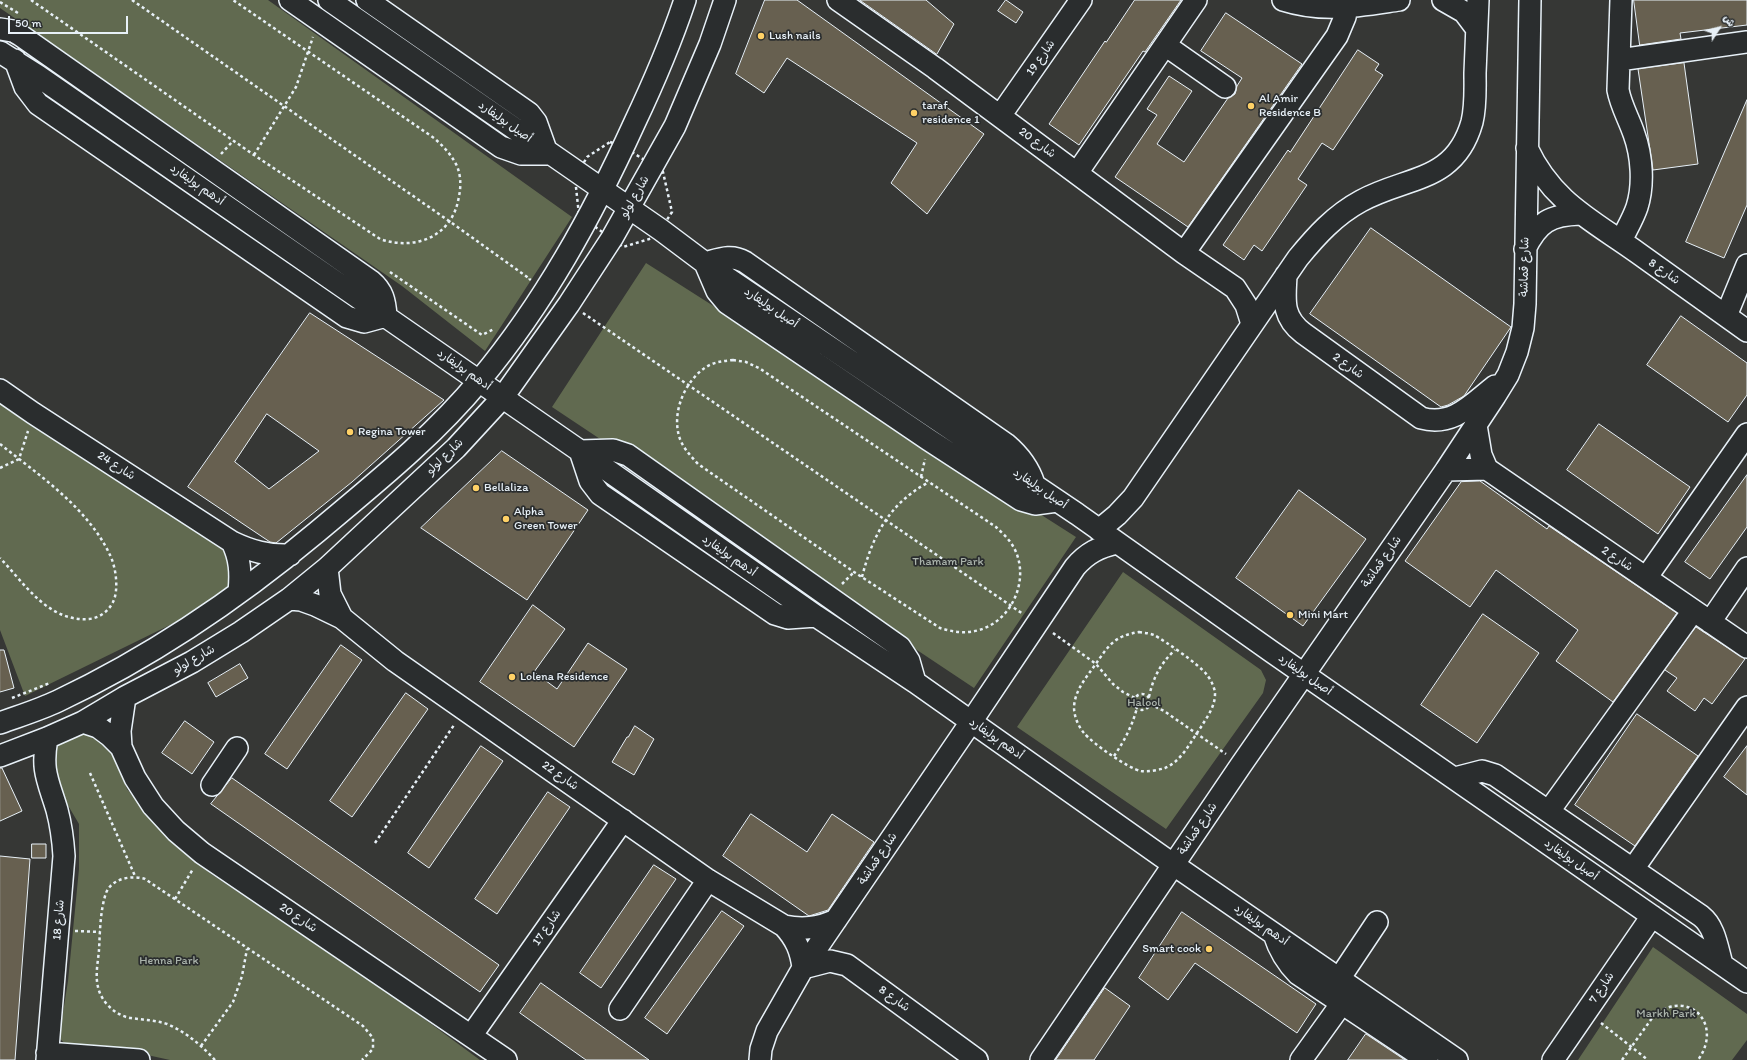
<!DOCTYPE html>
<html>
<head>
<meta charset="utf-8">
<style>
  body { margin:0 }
  #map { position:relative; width:1747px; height:1060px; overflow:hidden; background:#363735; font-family:Itim,"Playpen Sans Arabic",sans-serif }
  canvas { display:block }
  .north { position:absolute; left:1699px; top:8px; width:40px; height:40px; -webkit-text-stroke:3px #2a2d2e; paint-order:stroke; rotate:54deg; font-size:11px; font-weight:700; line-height:16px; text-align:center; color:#e8f1f8 }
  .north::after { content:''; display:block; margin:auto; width:14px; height:18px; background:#e8f1f8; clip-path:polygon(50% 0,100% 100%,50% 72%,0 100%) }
  .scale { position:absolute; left:8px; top:16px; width:120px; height:18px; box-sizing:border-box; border:2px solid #e8f1f8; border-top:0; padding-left:5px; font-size:12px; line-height:14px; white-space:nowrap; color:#e8f1f8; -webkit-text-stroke:3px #2a2d2e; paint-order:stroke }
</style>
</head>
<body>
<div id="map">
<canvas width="1747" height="1060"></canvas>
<div class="north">ش</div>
<div class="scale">50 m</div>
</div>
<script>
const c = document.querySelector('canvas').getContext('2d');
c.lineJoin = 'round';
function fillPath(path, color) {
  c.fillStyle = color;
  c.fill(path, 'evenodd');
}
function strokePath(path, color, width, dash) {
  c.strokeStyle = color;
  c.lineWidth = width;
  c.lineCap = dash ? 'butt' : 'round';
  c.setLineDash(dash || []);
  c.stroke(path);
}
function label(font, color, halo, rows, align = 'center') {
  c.font = font + ' Itim,"Playpen Sans Arabic",sans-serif';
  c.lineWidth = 3.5;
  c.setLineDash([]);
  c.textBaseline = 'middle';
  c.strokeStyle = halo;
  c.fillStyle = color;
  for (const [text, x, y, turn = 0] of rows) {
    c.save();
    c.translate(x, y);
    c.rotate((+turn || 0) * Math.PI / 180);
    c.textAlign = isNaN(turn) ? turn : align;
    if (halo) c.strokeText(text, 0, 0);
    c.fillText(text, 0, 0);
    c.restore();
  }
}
const green = new Path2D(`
  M0,0H268L572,217L485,351L402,286L0,8Z
  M646,263L1076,537L974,688L552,407Z
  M0,392L232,542L231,581L225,597L215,606L172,624L25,696L0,630Z
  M1123,572L1261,670L1266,680L1263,693L1166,829L1017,727Z
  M83,731L106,740L127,789L162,832L211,874L370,979L480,1060H170L129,1051L72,1050L59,1038L68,981L79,869V824L53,780L57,746Z
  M1653,947L1747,1014V1040L1732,1060H1578Z`);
const building = new Path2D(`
  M765,0H797L984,134L927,214L891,183L917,143L787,58L764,93L736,74Z
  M860,0H926L954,24L937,54Z
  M1006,0L1023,12L1016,23L998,11Z
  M1135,0H1181L1145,52L1143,51L1079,145L1049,124L1105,41L1106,42Z
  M1634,0H1747V25L1680,33L1681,39L1640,45Z
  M1226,13L1302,64L1188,227L1115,177L1157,115L1147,109L1169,76L1192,91L1157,144L1184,162L1228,98L1235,94L1237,86L1242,78L1201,51Z
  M1358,50L1379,64L1375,70L1383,75L1333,150L1322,143L1298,179L1307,185L1262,251L1254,245L1244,260L1223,245L1288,150L1290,152Z
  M1684,63L1698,164L1653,170L1638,69Z
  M1747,100V205L1724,258L1686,242Z
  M1371,228L1511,327L1464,396L1448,405L1441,407L1310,314Z
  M310,313L444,400L352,482L276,543L270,542L188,487ZM267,414L319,451L269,489L235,462Z
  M1681,316L1747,363V395L1728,422L1647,365Z
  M1599,424L1690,487L1658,534L1567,470Z
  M502,451L588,510L527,600L421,528Z
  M1747,475V527L1710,579L1685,562Z
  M1480,481L1547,529L1549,526L1677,613L1613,702L1556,661L1578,630L1496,570L1470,607L1405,561L1461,482Z
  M1299,490L1366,539L1303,626L1236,578Z
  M533,605L565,629L534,672L557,689L588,643L627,669L574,747L480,682Z
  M1483,614L1539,653L1477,743L1421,705Z
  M1696,627L1745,659L1712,704L1704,698L1695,711L1667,691L1677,678L1665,670Z
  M341,645L362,660L287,769L265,754Z
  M0,650H4L14,688L0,692Z
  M240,664L248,678L216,697L208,683Z
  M406,693L428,709L352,817L330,801Z
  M1637,714L1698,756L1635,846L1575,805Z
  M185,721L214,742L192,774L162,753Z
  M635,726L654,739L634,775L612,762L627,737H628Z
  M481,746L503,761L429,868L408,853Z
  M1747,746V795L1724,777Z
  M0,768H2L22,811L0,821Z
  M232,778L499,965L480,992L211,804Z
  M548,792L570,807L497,914L475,899Z
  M751,814L807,852L832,814L874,842L828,910L809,916L723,856Z
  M32,844H46V858H32Z
  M0,856L30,859L15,1060H0Z
  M654,865L676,879L601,988L580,973Z
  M722,911L744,926L667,1034L645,1018Z
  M1182,912L1316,1004L1297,1033L1195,963L1168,1000L1139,978Z
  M541,983L649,1060H586L520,1013Z
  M1105,988L1130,1006L1094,1060H1056Z
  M1366,1034L1405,1060H1348Z`);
const path = new Path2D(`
  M31,0L254,155L380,239C415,251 453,237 459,196C461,187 461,176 457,166C451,154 443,146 434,138L233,0
  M132,0L449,221L530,279L529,280
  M0,2L18,13
  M610,142L624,147L663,172L672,212L656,237L623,247L579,215L575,178L587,157Z
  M221,154L233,141
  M254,155L296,87L313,37
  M390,272L482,335L494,329
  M583,313L1023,614
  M733,360L746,362L759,368L996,527C1001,532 1007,537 1011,543C1032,573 1015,620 979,630C966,634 953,632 940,628L854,572L698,464C690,455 682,447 679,436C672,411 685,381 706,367C714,362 723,361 733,360Z
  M0,444C40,476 88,508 110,555C116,567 119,590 113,602C108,612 99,618 89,619C48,622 25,584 0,558
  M0,468L19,459L28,431
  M921,477L925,459
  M862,577C873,534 890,503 929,482
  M842,584L854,572
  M1139,632C1144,633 1149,633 1154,635C1165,641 1200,665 1207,675C1211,680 1215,688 1215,694C1215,707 1207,717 1201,727C1191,741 1182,761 1165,768C1158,770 1149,772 1141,771C1129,769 1092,743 1084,733C1078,726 1074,716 1074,707C1075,690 1086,678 1095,665C1109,645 1114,636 1139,632Z
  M1053,633L1096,664L1113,684L1123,692L1135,698
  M1134 702a8 8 0 1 1 16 0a8 8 0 1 1-16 0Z
  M1149,697C1153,678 1160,664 1175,650
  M12,698L50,683
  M1150,704L1164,711L1226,754
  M1114,756C1125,740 1132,726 1137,708
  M90,773L135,876
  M375,843L454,725
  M175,899L193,869
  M75,931L100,932
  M1601,1023L1648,1060
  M201,1046L233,1002L242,976L247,949
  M215,1060C201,1045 186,1032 167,1024C155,1020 143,1020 131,1018C116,1016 101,1002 98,987C95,975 98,962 99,950C100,932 100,911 106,893C112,878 132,875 145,879L363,1026L373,1038V1049L362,1060
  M1622,1060L1655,1014C1691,989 1723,1025 1698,1060`);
const minor = new Path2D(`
  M290,0L501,147L521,154H551
  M329,0L661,230L705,263L1077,514L1272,652L1747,982
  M367,0L529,113L536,122L546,150
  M838,0L935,68L1184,253L1235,288L1246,305L1252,324
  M1283,0C1324,13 1358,6 1399,0
  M1443,0L1464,12L1476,28
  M0,29L13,31L20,35L371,281C383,291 385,301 386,316L364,322L347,317L38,104L25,87L15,60
  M1165,45L1225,87
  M0,52L38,76L580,451L816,616L915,682L1174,865L1457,1060
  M1619,60L1747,42
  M1000,116L1081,0
  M1527,148C1552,202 1592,220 1638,253C1674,279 1711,305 1747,331
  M1077,173L1196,0
  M1621,241C1626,230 1633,219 1637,207C1644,185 1642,156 1634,134C1629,119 1621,106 1618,90L1621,0
  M1525,249C1538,222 1550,215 1580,214
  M1184,253L1337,36L1345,17L1347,8
  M1286,275C1285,299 1281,316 1303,333L1421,418C1453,427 1472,404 1495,386
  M1726,316L1747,265
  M0,390L33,413L232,542C251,551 268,556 290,555
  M1476,425L1481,455L1487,469L1747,647
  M1446,470L1487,469
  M1034,484C1029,468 1019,455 1006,444L745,262C731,254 720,259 705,263L717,291L727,303L929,440L1021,500L1035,504L1057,501
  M1099,530L1117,515L1133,498L1298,258C1316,236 1335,215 1361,201C1406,176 1455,183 1472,122C1476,106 1475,89 1475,73C1476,49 1477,24 1478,0
  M232,542C240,558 241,573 239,592
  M327,568L330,594L342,618
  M1646,578L1747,434
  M289,599L301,600L315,605L342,618L395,661L708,880L784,926C796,939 801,951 803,968L830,961L847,965L977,1060
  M816,616L788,618L775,614L600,494L590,481L580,451L613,450L628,455L900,647L909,661L915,682
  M1710,622L1747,568
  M83,722L98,727L110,736L121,747L135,778L153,806L176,831L202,853L506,1060
  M0,723C19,716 39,710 58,701C151,657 238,598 317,532C374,484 432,438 480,380C544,303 592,216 634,124C653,84 671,42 685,0
  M47,738C41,771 48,780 57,810C61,825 63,840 64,856L47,1060
  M121,747L120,731L125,697
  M0,756L47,738L83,722L125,697L192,662L241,632L289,599L327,568L456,448L503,397L569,304L612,238L675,126L710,44L725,0
  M1455,778L1482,771L1495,775L1701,916C1715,927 1717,947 1722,964
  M212,785L237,748
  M1549,811L1693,611
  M1633,869L1747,707
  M784,926C803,930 818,928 836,920
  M1274,934C1279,950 1286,962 1298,974L1427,1060
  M1339,979L1377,922
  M620,1009L708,880
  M471,1036L623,820
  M47,1053L139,1060
  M760,1060L761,1049L767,1031L803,968L971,722L1075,567C1087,553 1099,547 1117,543
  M1041,1060L1241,765L1446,470L1495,396L1508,375L1517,352L1523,328L1525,304L1530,0
  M1301,1060L1342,1003
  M1553,1060L1652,916`);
const markers = [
  [761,36,4,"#ffd166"],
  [1251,106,4,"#ffd166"],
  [914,113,4,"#ffd166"],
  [350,432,4,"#ffd166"],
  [476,488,4,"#ffd166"],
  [506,519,4,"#ffd166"],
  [1290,615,4,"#ffd166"],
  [512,677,4,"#ffd166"],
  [1209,949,4,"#ffd166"]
];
const poiNames = [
  ["Lush nails",769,36],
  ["Al Amir",1259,99],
  ["Residence B",1259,113],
  ["taraf",922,106],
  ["residence 1",922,120],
  ["Regina Tower",358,432],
  ["Bellaliza",484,488],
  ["Alpha",514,512],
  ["Green Tower",514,526],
  ["Mini Mart",1298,615],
  ["Lolena Residence",520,677],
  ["Smart cook",1201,949,"right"]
];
const streetNames = [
  ["شارع 19",1041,58,-55],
  ["أصيل بوليفارد",505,122,35],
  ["شارع 20",1037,143,37],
  ["أدهم بوليفارد",197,185,35],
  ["شارع لولو",635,197,-60],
  ["شارع قماشة",1525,267,-89],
  ["شارع 8",1664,272,35],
  ["أصيل بوليفارد",771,308,34],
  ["شارع 2",1348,366,36],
  ["أدهم بوليفارد",464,370,35],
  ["شارع لولو",445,457,-44],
  ["شارع 24",116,466,33],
  ["أصيل بوليفارد",1040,489,34],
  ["أدهم بوليفارد",729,556,35],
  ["شارع 2",1617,559,34],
  ["شارع قماشة",1382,562,-55],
  ["شارع لولو",194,660,-30],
  ["أصيل بوليفارد",1305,675,35],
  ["أدهم بوليفارد",996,739,35],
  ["شارع 22",560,776,35],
  ["شارع قماشة",1198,829,-56],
  ["شارع قماشة",878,859,-56],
  ["أصيل بوليفارد",1571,860,35],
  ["شارع 20",298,918,34],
  ["شارع 18",59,920,-85],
  ["أدهم بوليفارد",1261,925,35],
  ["شارع 17",547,928,-55],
  ["شارع 7",1602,988,-56],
  ["شارع 8",894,999,36]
];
const parkNames = [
  ["Thamam Park",948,562],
  ["Halool",1144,703],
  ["Henna Park",169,961],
  ["Markh Park",1666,1014]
];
fillPath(green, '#616a50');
fillPath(building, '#676050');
strokePath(building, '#e8f1f8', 1);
strokePath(minor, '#e8f1f8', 24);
strokePath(path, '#e8f1f8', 2.5, [3, 3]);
strokePath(minor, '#2a2d2e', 21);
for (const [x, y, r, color] of markers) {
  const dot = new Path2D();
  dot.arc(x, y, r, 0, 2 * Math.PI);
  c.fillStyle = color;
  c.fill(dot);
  strokePath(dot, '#2a2d2e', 1.5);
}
label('12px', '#e8f1f8', '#2a2d2e', poiNames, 'left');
label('12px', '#e8f1f8', '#2a2d2e', streetNames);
label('12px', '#abb4ac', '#2a2d2e', parkNames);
</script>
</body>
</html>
